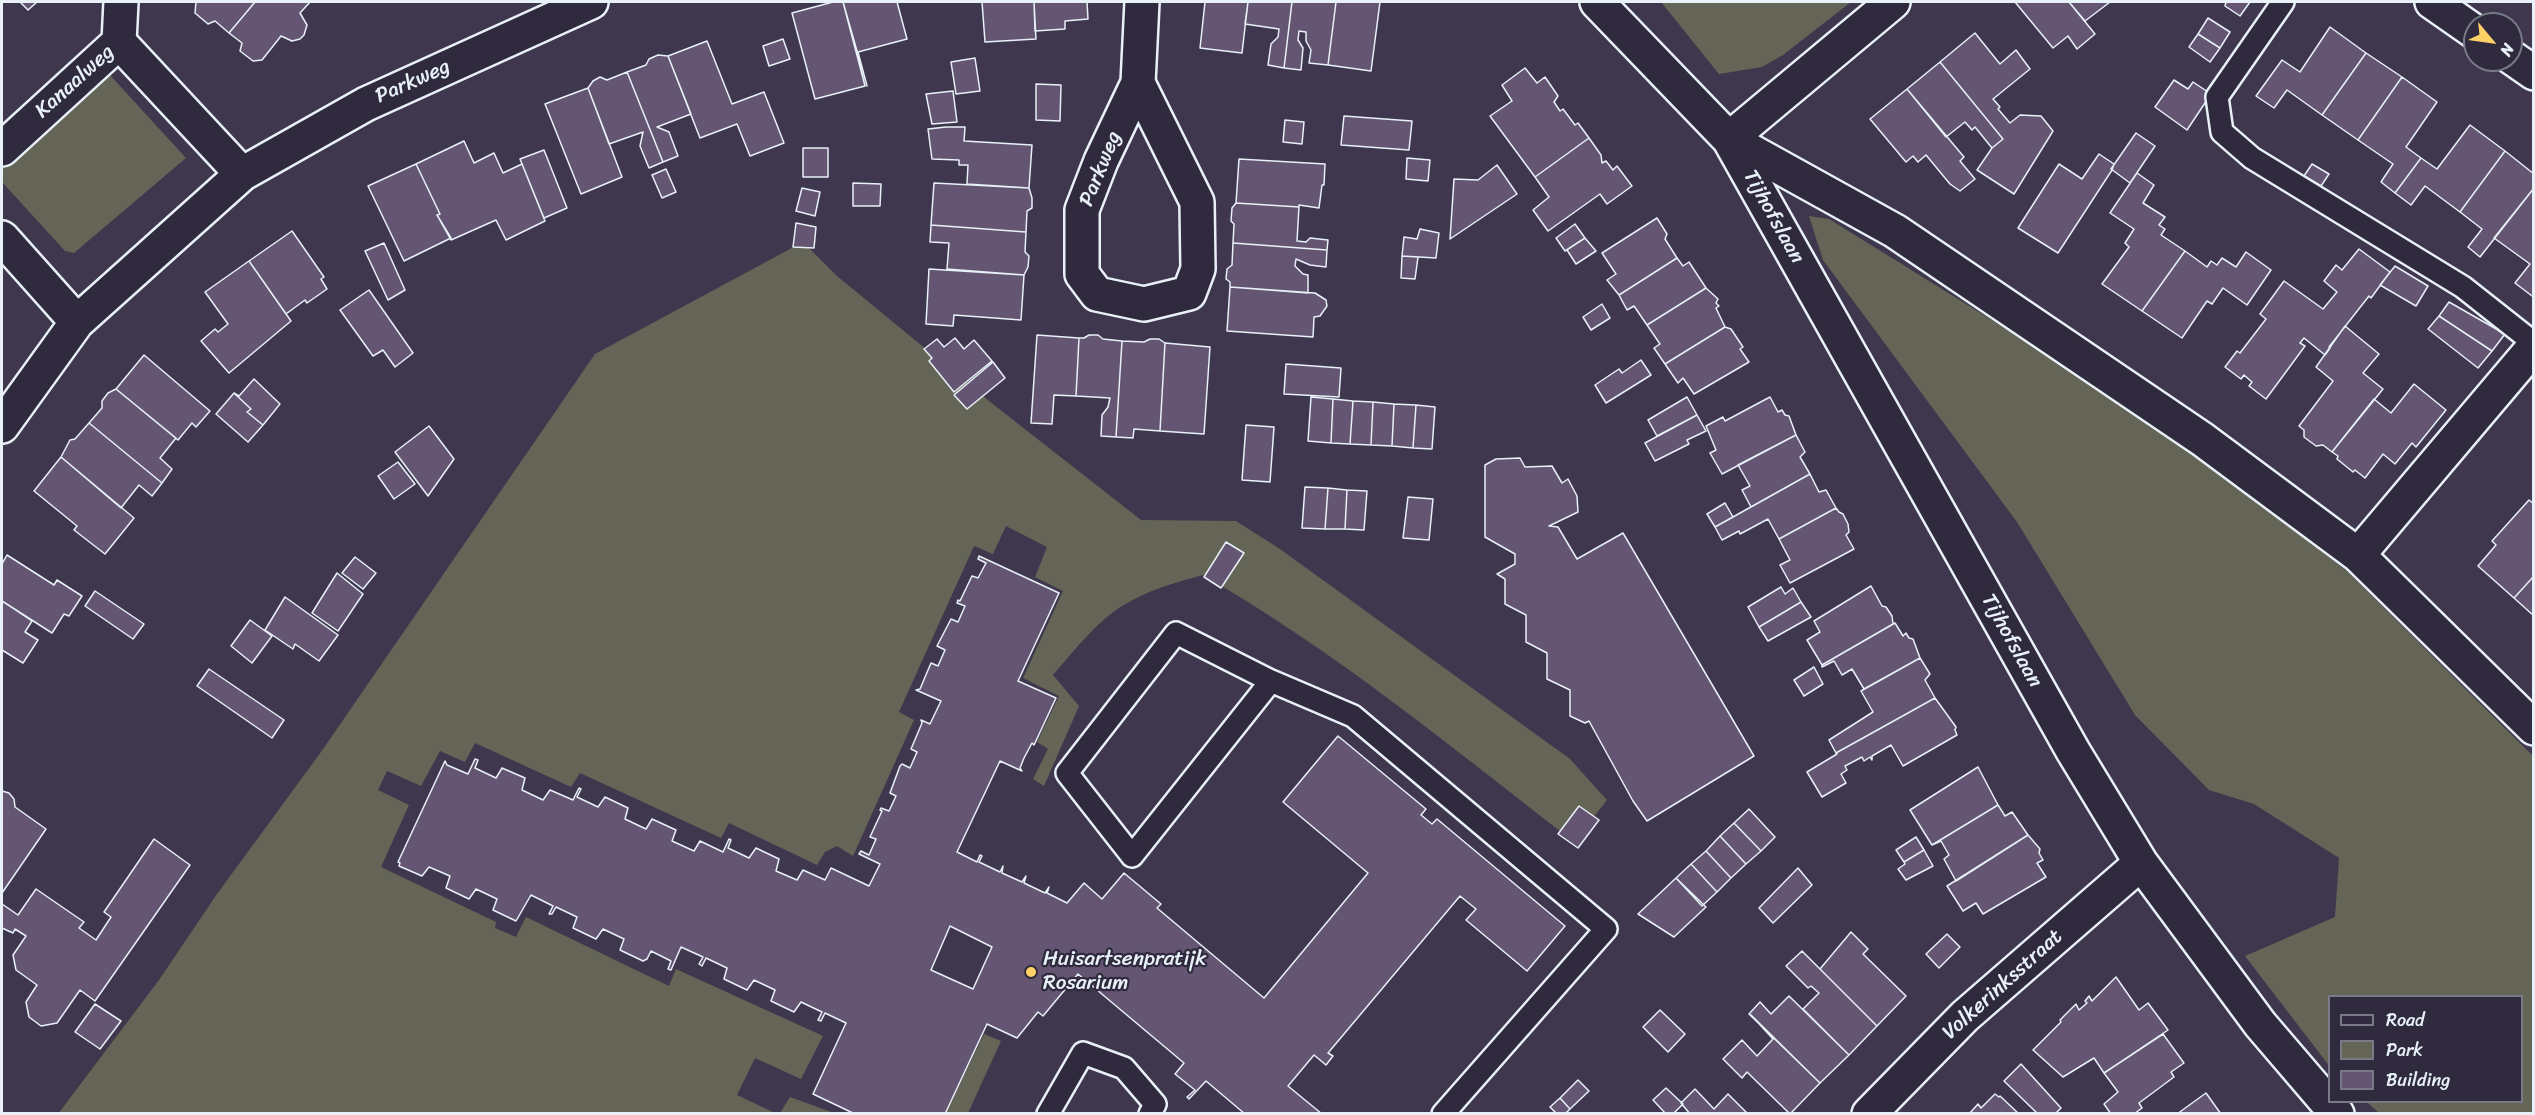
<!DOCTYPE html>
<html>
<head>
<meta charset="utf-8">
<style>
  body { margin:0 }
  #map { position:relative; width:2535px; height:1115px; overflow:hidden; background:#3f374d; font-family:Sriracha,sans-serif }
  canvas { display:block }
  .frame { position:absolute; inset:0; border:3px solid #e8f1f8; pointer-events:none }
  .legend { position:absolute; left:2328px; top:995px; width:195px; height:108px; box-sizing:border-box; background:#2f2a3d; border:2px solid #797a88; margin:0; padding:8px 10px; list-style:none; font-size:18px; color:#e8f1f8 }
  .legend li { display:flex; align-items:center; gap:12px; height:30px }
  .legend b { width:30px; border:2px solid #797a88 }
  .north { position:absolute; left:2463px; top:12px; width:60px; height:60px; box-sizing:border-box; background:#2f2a3d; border:2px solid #797a88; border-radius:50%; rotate:119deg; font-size:16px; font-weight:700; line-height:24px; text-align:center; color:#e8f1f8 }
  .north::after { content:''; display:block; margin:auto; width:21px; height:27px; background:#ffd166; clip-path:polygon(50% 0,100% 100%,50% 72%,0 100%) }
</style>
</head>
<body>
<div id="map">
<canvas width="2535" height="1115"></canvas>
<div class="frame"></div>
<ul class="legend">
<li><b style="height:8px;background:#2f2a3d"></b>Road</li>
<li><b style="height:16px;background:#646557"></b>Park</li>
<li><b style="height:16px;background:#645672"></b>Building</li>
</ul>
<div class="north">N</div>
</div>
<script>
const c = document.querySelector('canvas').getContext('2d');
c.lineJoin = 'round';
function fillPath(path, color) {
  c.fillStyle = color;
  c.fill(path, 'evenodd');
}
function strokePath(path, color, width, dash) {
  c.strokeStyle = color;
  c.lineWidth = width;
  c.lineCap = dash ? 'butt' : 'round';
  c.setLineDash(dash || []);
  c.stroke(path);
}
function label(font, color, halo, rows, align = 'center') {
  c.font = font + ' Sriracha,sans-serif';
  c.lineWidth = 4.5;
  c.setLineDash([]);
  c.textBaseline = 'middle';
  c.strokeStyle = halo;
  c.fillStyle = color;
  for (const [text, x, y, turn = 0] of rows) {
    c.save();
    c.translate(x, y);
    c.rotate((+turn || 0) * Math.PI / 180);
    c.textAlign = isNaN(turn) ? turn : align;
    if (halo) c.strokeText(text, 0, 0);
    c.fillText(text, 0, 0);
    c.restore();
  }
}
const green = new Path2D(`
  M1661,2H1851L1783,55L1762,67L1719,74Z
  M109,74L186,158L74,253L65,251L2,182V167L95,78Z
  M1809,216L1829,219L2150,418L2348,572L2533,756V1113H2379L2367,1102H2522V996H2330L2329,1065L2327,1063L2245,956L2335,917L2339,858L2254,804L2209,790L2135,715L2017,522L1823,260Z
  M803,242L837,276L989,401L1141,520L1236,521L1280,549L1570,759L1607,800L1574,842C1454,749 1335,651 1203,575C1177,582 1152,589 1129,602C1100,617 1074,651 1053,675L1079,706L1044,786L1033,779L1048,749L1037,742L1059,696L1023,678L1063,591L1035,577L1047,547L1006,526L993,554L974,546L899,712L914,720L853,856L837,846L825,852L817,865L729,823L721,838L580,773L571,787L475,743L465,762L440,751L421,786L387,771L378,790L409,805L381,867L496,922L495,928L516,937L526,917L669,986L676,969L823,1036L801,1079L755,1058L737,1095L775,1113L58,1114L159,980L217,894L321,752L595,354Z
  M984,1034L1001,1041L968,1113H946Z
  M790,1097L834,1113H780Z`);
const building = new Path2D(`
  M20,2H37L28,10Z
  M196,2H255L229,33L215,21L208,24L195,13Z
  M255,2H310L300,13L307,25L304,35L300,39L292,41L281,36L262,60L253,61L240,51L242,43L229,33Z
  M833,2H843L865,86L815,99L792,13Z
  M843,2H897L907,39L858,52L867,86Z
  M982,2H1034L1036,39L985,42Z
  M1034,2H1087L1088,19L1065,21V29L1035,31Z
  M1205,2H1248L1242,53L1200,48Z
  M1248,2H1292L1284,68L1268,65L1271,44L1278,37L1279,29L1245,24Z
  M1292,2H1336L1328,65L1309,63L1311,50L1306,41V32L1299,31L1298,40L1303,48L1301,70L1284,68Z
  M1336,2H1380L1371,71L1328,65Z
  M2015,2H2069L2095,34L2077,49L2068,36L2053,48Z
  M2069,2H2110L2085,21Z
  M2226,2H2250L2240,16L2225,6Z
  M2208,18L2230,32L2220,48L2198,34Z
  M2330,27L2366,53L2322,115L2287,90L2274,108L2256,96L2282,60L2300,72Z
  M1975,33L2000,64L2016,50L2030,69L1993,99L2000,107L1998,109L2010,123L2020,115L2041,116L2053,131L2014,194L1977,170L1992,148L2003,139L1940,62Z
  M2198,34L2220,48L2210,62L2189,47Z
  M783,39L790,59L769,66L763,46Z
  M707,41L732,104L764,92L784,143L750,156L737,124L700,138L668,56Z
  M2366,53L2402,77L2358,140L2322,115Z
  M658,55L668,56L691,114L657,127L669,132L678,156L663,162L627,72L646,65L649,59Z
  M975,58L980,91L956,94L951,62Z
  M1940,62L2003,139L1992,148L1975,127L1972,130L1965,122L1946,137L1907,89Z
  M1525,68L1537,83L1545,77L1558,96L1554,102L1560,111L1563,109L1575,125L1578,123L1589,138L1535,177L1490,116L1512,101L1502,85Z
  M627,72L663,162L649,168L640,146L643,132L609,144L588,88L593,81L600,77L607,80Z
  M2402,77L2437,102L2406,147L2421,158L2395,193L2381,182L2393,164L2358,140Z
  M2174,80L2188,89L2193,82L2211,94L2187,130L2155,107Z
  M1036,84L1061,85L1060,121L1036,120Z
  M588,88L622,177L581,194L545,104Z
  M1907,89L1964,157L1960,161L1975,179L1960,191L1950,184L1926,155L1918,162L1913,156L1906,162L1870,119Z
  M953,91L957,122L932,124L926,94Z
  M1344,116L1412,121L1409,150L1341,145Z
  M1285,120L1304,122L1302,144L1283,142Z
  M2470,125L2505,151L2460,212L2425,186L2411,205L2395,193L2421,158L2437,169Z
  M946,127H965L964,141L1032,145L1029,188L967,184L968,165H959V160L932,159L928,129Z
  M2136,133L2155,146L2130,183L2111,169Z
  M1589,138L1601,155L1602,163L1606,161L1613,170L1617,166L1632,186L1607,204L1600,194L1548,231L1533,210L1549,197L1535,177Z
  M464,141L474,163L494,153L503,173L522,164L545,221L506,240L496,220L451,240L437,215L440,214L416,164Z
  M803,148H828V177H803Z
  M544,150L567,208L544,218L520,159Z
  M2505,151L2534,174V188L2480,257L2468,247L2482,229L2460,212Z
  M2099,154L2114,164L2112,170L2058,253L2018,228L2059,164L2082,179Z
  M1407,158L1430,160L1428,181L1406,179Z
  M1239,159L1325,164L1324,185H1322L1319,208L1299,205V207L1236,203Z
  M416,164L440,214L437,215L451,238L404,261L368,186Z
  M2312,164L2329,174L2321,186L2304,176Z
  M1497,165L1517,194L1450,239L1454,179L1478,180Z
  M666,169L676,192L662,198L652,175Z
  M2137,173L2154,185L2143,203L2165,217L2159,225L2165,229L2161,235L2185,251L2142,311L2102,284L2129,247L2125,243L2134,229L2110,213Z
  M853,183L881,184L880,206H853Z
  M934,183L1029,188L1032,198V208L1027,211L1026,232L931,225Z
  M802,188L820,192L815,216L796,211Z
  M2534,188V294L2532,296L2515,283L2530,264L2494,238Z
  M1236,203L1299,207L1297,241L1306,242L1310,238L1328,240L1327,250L1233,243L1234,224L1231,221L1232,208Z
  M1657,218L1667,234L1665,239L1677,258L1619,295L1607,280L1616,274L1602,253Z
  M796,223L816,227L814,248L793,247Z
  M1575,224L1585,238L1565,251L1556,238Z
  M931,225L1026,232L1025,252L1029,256L1028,267L1024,275L947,269L949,243L930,242Z
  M1420,229L1439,233L1436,258L1402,256L1404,237L1417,239Z
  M292,231L324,277L321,279L327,289L307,303L305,300L286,314L249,261Z
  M1585,238L1596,251L1576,264L1567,250Z
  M384,243L405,290L388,300L365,251Z
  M1233,243L1327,250L1326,267L1310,265L1296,259L1295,266L1303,274L1308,275V293L1230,287V282L1226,279L1227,269L1232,265Z
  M2359,249L2390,272L2371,298L2369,296L2329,347L2330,348L2325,355L2304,338L2300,343L2305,346L2266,399L2249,386L2252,382L2244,375L2241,379L2225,367L2237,351L2240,353L2266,319L2260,314L2284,281L2323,309L2337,292L2324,281L2336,265L2342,270Z
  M2185,251L2207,267L2211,261L2217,265L2222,258L2236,267L2246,252L2271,270L2247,305L2223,288L2212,304L2207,301L2182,338L2142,311Z
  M1402,256L1418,257L1415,279L1401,278Z
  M1677,258L1683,266L1689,262L1706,288L1647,325L1634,306L1627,310L1619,295Z
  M249,261L291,321L229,373L201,341L215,329L218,332L228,324L205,292Z
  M2395,266L2428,286L2416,306L2380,285Z
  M929,269L1024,275L1021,320L954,315L953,326L926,324Z
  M1230,287L1315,293L1326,300L1327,306L1320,316L1314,317L1313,337L1227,331Z
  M1706,288L1718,299L1716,303L1719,306L1716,308L1725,327L1665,364L1654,348L1660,344L1647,325Z
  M369,290L413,353L395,367L383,350L373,356L340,310Z
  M2449,302L2505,334L2492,351L2439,316Z
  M1602,304L1610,318L1591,330L1583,317Z
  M2439,316L2492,351L2478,368L2428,329Z
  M2345,326L2379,354L2363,373L2383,389L2332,452L2323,445L2316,446L2304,437V430L2299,426L2333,381L2316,367Z
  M1725,327L1731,329L1743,347L1740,349L1749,362L1694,394L1683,378L1678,383L1665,364Z
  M1037,335L1079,338L1076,396L1054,395L1052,424L1031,423Z
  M1089,335H1098L1103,339L1122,341L1116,437L1101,436L1102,415L1108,407L1110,398L1076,396L1079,338H1084Z
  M955,338L964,349L974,340L992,361L954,392L929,361L932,358L924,349L937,339L944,347Z
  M1150,339H1159L1165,343L1160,431L1134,429L1133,438L1116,437L1122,341L1144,342Z
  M1165,343L1210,347L1204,434L1160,431Z
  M144,355L210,411L196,427L192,423L178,440L116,389Z
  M1641,360L1651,375L1606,403L1595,385L1619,369L1622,373Z
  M993,362L1005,378L967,409L954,395Z
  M1286,364L1341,368L1339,397L1284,394Z
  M254,379L280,404L263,425L247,412L251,409L234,393L239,396Z
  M2414,384L2446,410L2416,447L2412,443L2395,464L2383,454L2365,478L2355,470L2353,472L2337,459L2338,456L2332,452L2374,399L2391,413Z
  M116,389L176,438L160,458L172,469L162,483L89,423L102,408V401L108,393Z
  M234,393L251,409L247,412L263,425L248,442L216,414Z
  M1311,397L1333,399L1331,443L1308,441Z
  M1687,397L1697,415L1657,436L1648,420Z
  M1770,397L1778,412L1782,410L1785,415L1789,416L1796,435L1722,474L1710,453L1716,450L1706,426L1723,417L1725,421Z
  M1333,399L1353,401L1350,444L1331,443Z
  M1353,401L1373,402L1371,445L1350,444Z
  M1373,402L1394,404L1392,446L1371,445Z
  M1394,404L1416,405L1413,448L1392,446Z
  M1416,405L1435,407L1432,449L1413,448Z
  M1697,415L1706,431L1687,440L1689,444L1655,461L1645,443Z
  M89,423L162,483L152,496L139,485L121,508L61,457L70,440L75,439Z
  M1246,425L1274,427L1270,482L1242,480Z
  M429,426L454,459L428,496L395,452Z
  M1796,435L1805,452L1800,457L1810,474L1751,507L1742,490L1750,486L1738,465Z
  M61,457L134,518L105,554L74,530L77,526L34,491Z
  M1520,458L1525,467L1552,466L1562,483L1568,479L1577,496L1578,512L1549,526L1558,527L1577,559L1623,533L1754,756L1647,821L1633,801L1589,721L1585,723L1570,716V690L1547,679V653L1526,642V615L1505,604V579L1497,574L1515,564V554L1485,537V465L1496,459Z
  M398,462L415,484L394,499L378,476Z
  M1810,474L1819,492L1826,490L1836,508L1779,539L1768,519L1740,534L1739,531L1722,540L1715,527Z
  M1305,487L1328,488L1325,529L1302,528Z
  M1328,488L1347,490L1345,529H1325Z
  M1347,490L1367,491L1364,530L1345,529Z
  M1408,497L1433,499L1429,540L1403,538Z
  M2529,500L2534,504V576L2514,598L2478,566L2496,545L2492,541Z
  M1725,503L1733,517L1715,527L1707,514Z
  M1836,508L1839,512L1843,514L1848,524L1849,532L1846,535L1854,549L1790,583L1780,565L1790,560L1779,539Z
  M1226,542L1244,553L1221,588L1204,577Z
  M7,555L54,585L57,580L82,596L69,616L64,614L52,633L2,601V564Z
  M979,556L1059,593L1018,681L1056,698L1034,745L1032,743L1024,758L1020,768L1022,771L1000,761L957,852L977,862L980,855L982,856L979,862L1000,872L1003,866L1002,873L1022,882L1026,876L1024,883L1045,893L1049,887L1047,893L1067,903L1084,883L1102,899L1124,873L1161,904L1157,908L1264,998L1368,873L1283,802L1338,736L1426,809L1421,815L1432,824L1437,819L1565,926L1527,971L1466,920L1476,909L1460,896L1328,1053L1333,1056L1326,1065L1314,1055L1288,1086L1322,1114H1245L1206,1081L1189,1099L1187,1097L1195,1090L1175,1074L1184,1063L1078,974L1043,1016L1038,1012L1017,1038L987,1024L945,1114H855L813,1094L846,1023L825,1013L821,1021L818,1020L822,1012L801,1002L794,1012L771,1001L775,990L754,980L747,990L724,979L727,968L706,958L702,966L699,964L703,957L681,947L671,970L668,969L671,961L651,951L647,959L643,961L620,950L624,939L603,929L596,939L573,928L577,917L556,907L552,914H549L553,906L531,895L516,921L493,910L497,899L476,889L469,899L446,888L450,876L429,867L422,876L399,866L400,863L398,862L445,761L447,765L468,774L475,759L478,760L475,768L496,778L502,768L525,778L522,790L543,800L550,790L573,800L579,788L581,789L577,797L598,807L605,797L628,808L625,819L646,829L652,819L676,830L672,841L694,851L700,841L723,852L729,839L731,840L728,848L749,858L756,848L779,859L776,871L797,880L803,870L825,880L831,868L869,886L880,864L859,854L861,851L869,855L876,839L870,837L882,811L880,810L881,808L889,811L896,796L890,793L900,766L902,764L910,768L917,752L911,749L922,723L921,720L930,724L941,701L916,690L920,689L931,663L938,666L945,650L937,646L951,619L958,622L965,606L957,603L958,600L960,601L972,576L978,578L986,563L978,559ZM950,926L992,947L973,989L931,970Z
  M355,557L376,573L363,589L342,573Z
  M337,573L363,594L338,631L312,613Z
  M2534,576V616L2514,598Z
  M1871,586L1882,606L1886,607L1892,616L1893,624L1822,665L1807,640L1820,632L1814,621Z
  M1781,587L1785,594L1793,588L1801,602L1759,627L1748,607Z
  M95,591L144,624L133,639L85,606Z
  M285,597L338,635L319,661L295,644L293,649L265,630Z
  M2,601L32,621L25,632L38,640L23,663L2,650Z
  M1801,602L1811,617L1768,641L1759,627Z
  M250,620L272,636L252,663L231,646Z
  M1895,623L1903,636L1906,633L1909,638L1913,639L1920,658L1864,689L1852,669L1842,675L1834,661L1822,667V665Z
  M1920,658L1930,674L1925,680L1935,698L1836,753L1829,740L1873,712L1861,691Z
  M1814,667L1823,684L1804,696L1794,680Z
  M209,669L284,720L272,738L197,686Z
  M1935,698L1956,727L1955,730L1957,735L1903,766L1891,745L1872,756V760L1870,757L1864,761L1862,757L1845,766L1847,770L1841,774L1846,783L1822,797L1807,772L1837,754L1836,753Z
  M1978,767L1998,805L1932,845L1910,810Z
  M2,791L9,793L14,799L15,807L46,829L2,893Z
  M1998,805L2005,816L2012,812L2028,835L1956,881L1944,859L1949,855L1941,841L1932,845Z
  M1579,806L1599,820L1578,848L1558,834Z
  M1749,809L1775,837L1761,851L1734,823Z
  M1734,823L1761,851L1746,864L1720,836Z
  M2028,835L2040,849L2039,853L2043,860L2037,863L2046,877L1983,914L1976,903L1963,911L1947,886Z
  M1720,836L1746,864L1731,878L1706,851Z
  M1916,837L1924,850L1904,862L1896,850Z
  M154,839L190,865L95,1001L80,990L57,1023L41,1026L29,1017L26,1002L37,985L16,970L13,955L26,936L15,929L13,933L2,928V904L18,915L36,889L84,922L79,928L96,940L111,917L104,912Z
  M1924,850L1933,866L1906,880L1898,869L1905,864L1904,862Z
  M1706,851L1731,878L1717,892L1691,864Z
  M1691,864L1717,892L1702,906L1676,878Z
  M1798,868L1812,885L1773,923L1759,908Z
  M1676,878L1706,907L1674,937L1638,914Z
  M1851,932L1868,949L1863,954L1906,996L1877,1026L1820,969Z
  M1947,934L1960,947L1939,968L1926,954Z
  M1802,951L1877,1026L1849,1055L1803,1009L1819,993L1811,986L1808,988L1786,966Z
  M2116,977L2139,1010L2148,1003L2168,1030L2104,1073L2094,1058L2063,1077L2033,1050L2061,1022L2060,1020L2076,1004L2079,1010L2087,1003L2085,1001L2089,996L2092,1001Z
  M1789,996L1849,1055L1820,1083L1749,1014L1760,1002L1771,1014Z
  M95,1004L121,1021L100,1049L75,1032Z
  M1660,1010L1685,1034L1668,1052L1643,1027Z
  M1751,1015L1820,1083L1790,1114L1747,1072L1742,1078L1723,1059L1742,1040L1757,1056L1773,1039Z
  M2163,1034L2184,1063L2171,1072L2174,1077L2139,1103L2142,1108L2134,1114H2111L2104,1104L2118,1092L2104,1073Z
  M2021,1064L2061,1108L2055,1114H2038L2004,1081Z
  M1578,1080L1589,1091L1570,1109L1560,1098Z
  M1666,1088L1683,1104L1673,1114H1666L1653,1100Z
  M1695,1089L1714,1109L1728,1094L1748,1114H1690L1681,1103Z
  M2206,1093L2221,1114H2177Z
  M1995,1094L1999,1097L2000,1096L2019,1114H1969L1978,1104L1981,1108Z
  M1560,1098L1570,1109L1565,1114H1557L1550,1107Z`);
const lane = new Path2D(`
  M2283,2L2217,97L2222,132L2252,158L2463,287L2534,343
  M1271,681L1132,856L1067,773L1176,633L1271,681L1353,716L1606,929L1443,1114
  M1048,1114L1083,1053L1124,1068L1155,1104L1150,1114`);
const street = new Path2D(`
  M1597,2L1729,139L2073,751L2141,863L2260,1024L2337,1114
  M2432,2L2475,32
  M119,42L242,174
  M2511,57L2534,73
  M1138,83L1197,202L1198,269L1189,293L1144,304L1097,294L1082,274V210L1101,161L1138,83L1142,2
  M1729,139L1895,231L2202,439L2358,555L2534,728
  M1729,139L1893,2
  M2,149L119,42L121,2
  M2,238L77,322
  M2,426L77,322L242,174L366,104L591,2
  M2358,555L2534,347
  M1869,1114L1965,1016L2141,863`);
const markers = [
  [1031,972,6,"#ffd166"]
];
const streetNames = [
  ["Kanaalweg",75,82,-42],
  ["Parkweg",413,82,-24],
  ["Parkweg",1101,169,-68],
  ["Tijhofslaan",1773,217,61],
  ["Tijhofslaan",2011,641,61],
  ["Volkerinksstraat",2003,985,-42]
];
const poiNames = [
  ["Huisartsenpratijk",1043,960],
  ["Rosarium",1043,984]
];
fillPath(green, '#646557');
fillPath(building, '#645672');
strokePath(building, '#e8f1f8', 1.5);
strokePath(lane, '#e8f1f8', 26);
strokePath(street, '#e8f1f8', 38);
strokePath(lane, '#2f2a3d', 21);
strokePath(street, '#2f2a3d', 33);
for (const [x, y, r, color] of markers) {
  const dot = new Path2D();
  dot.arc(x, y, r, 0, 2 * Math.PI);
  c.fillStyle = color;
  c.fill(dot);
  strokePath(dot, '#2f2a3d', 2);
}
label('21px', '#e8f1f8', '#2f2a3d', streetNames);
label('21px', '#e8f1f8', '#2f2a3d', poiNames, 'left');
</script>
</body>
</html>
